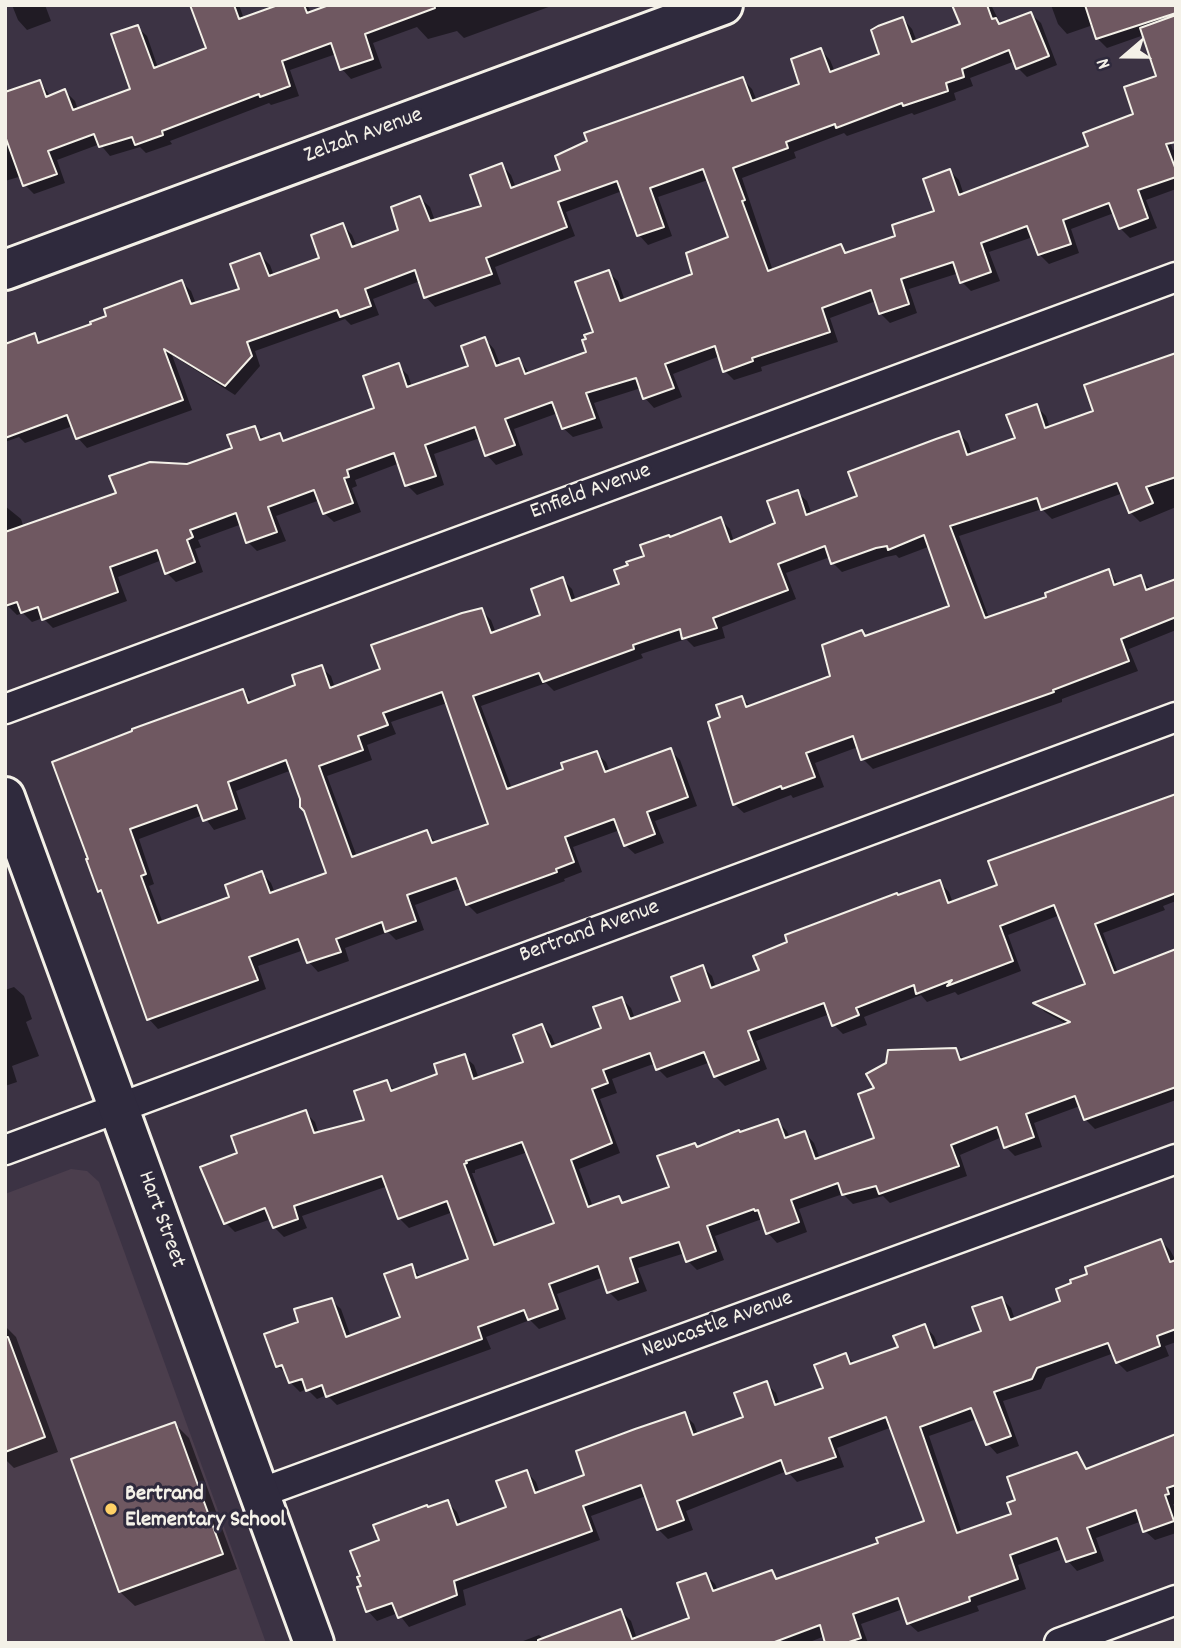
<!DOCTYPE html>
<html>
<head>
<meta charset="utf-8">
<style>
  body { margin:0 }
  #map { position:relative; width:1181px; height:1648px; overflow:hidden; background:#3c3344; font-family:Dekko,sans-serif }
  canvas { display:block }
  .frame { position:absolute; inset:0; border:7px solid #f4f1e8; pointer-events:none }
  .north { position:absolute; left:1090px; top:21px; width:70px; height:70px; -webkit-text-stroke:5px #2f2a3d; paint-order:stroke; rotate:250deg; font-size:19px; font-weight:700; line-height:28px; text-align:center; color:#f4f1e8 }
  .north::after { content:''; display:block; margin:auto; width:24px; height:32px; background:#f4f1e8; clip-path:polygon(50% 0,100% 100%,50% 72%,0 100%) }
</style>
</head>
<body>
<div id="map">
<canvas width="1181" height="1648"></canvas>
<div class="frame"></div>
<div class="north">N</div>
</div>
<script>
const c = document.querySelector('canvas').getContext('2d');
c.lineJoin = 'round';
function fillPath(path, color) {
  c.fillStyle = color;
  c.fill(path, 'evenodd');
}
function strokePath(path, color, width, dash) {
  c.strokeStyle = color;
  c.lineWidth = width;
  c.lineCap = dash ? 'butt' : 'round';
  c.setLineDash(dash || []);
  c.stroke(path);
}
function label(font, color, halo, rows, align = 'center') {
  c.font = font + ' Dekko,sans-serif';
  c.lineWidth = 6;
  c.setLineDash([]);
  c.textBaseline = 'middle';
  c.strokeStyle = halo;
  c.fillStyle = color;
  for (const [text, x, y, turn = 0] of rows) {
    c.save();
    c.translate(x, y);
    c.rotate((+turn || 0) * Math.PI / 180);
    c.textAlign = isNaN(turn) ? turn : align;
    if (halo) c.strokeText(text, 0, 0);
    c.fillText(text, 0, 0);
    c.restore();
  }
}
const built = new Path2D(`
  M71,1169L87,1171L99,1182L266,1643H5V1194Z`);
const shadow = new Path2D(`
  M12,5H45L51,21L27,30L18,20Z
  M192,5H239L244,19L283,5H307L312,13L335,5H554L464,38L457,31L428,39L417,27L373,43L382,68L351,79L342,69L336,54L290,70L299,96L271,105L269,103L170,141L172,144L146,153L140,147L110,156L100,144L57,160L65,183L34,194L25,185L22,176L5,181V94L40,82L51,97L65,91L75,101L78,110L133,90L137,27L147,36L158,68L208,49Z
  M960,5H991L1001,25L1031,14L1041,23L1057,65L1027,77L1018,68L1015,61L970,78L973,86L954,93L956,100L914,115L912,113L847,136L844,133L794,152L796,158L742,178L773,271L841,246L849,254L898,237L936,212L950,171L959,180L964,195L1161,118L1173,150L1176,149V189L1146,200L1157,228L1130,238L1120,228L1114,213L1071,229L1079,253L1049,264L1039,254L1033,237L989,252L1000,281L971,291L962,282L959,273L909,289L917,313L890,323L880,313L876,301L830,318L838,342L761,367L762,371L734,380L725,371L720,356L673,374L682,397L654,408L645,398L641,388L594,403L603,428L573,437L563,428L558,413L514,429L523,455L496,465L487,455L480,438L434,454L444,485L417,495L407,485L400,463L355,480L357,486L352,488L361,512L334,522L324,513L320,500L276,516L286,541L257,551L248,542L242,524L198,540L201,547L195,549L203,572L176,582L167,573L162,560L118,577L127,601L53,628L43,618L32,622L23,613L17,615L7,605L5,601V506L21,519L24,528L234,449L254,428L265,440L279,435L286,442L376,409L398,366L408,375L412,387L470,367L485,339L494,349L501,367L519,360L530,374L588,353L595,333L608,272L618,281L625,301L694,275L731,238L708,180L658,197L672,236L648,245L639,235L622,191L566,212L575,236L495,267L501,284L435,307L426,297L420,281L373,299L379,315L351,325L345,319L255,351L260,366L235,395L172,355L192,410L87,448L78,438L73,426L25,443L19,437L5,442V346L34,335L43,344L93,325L182,282L191,291L196,304L242,290L260,255L270,265L274,276L321,259L343,225L352,235L357,247L401,231L420,198L430,207L435,221L483,207L502,165L511,175L516,188L563,171L743,80L752,89L757,101L802,85L821,50L830,60L835,72L881,55L903,19L912,29L917,42L962,25Z
  M1051,5H1162L1167,20L1144,35L1107,48L1097,38L1093,25L1067,34L1058,24Z
  M1176,354V507L1140,522L1130,512L1123,493L1052,519L1042,509L959,536L989,618L1049,598L1108,571L1119,585L1140,577L1151,590L1176,581V630L1129,649L1138,671L1062,699V702L873,769L863,759L858,747L815,763L824,787L793,798L791,795L744,813L734,804L722,718L742,698L751,707L832,677L862,632L867,637L951,607L928,547L899,558L896,555L886,557L842,572L833,563L830,557L786,573L796,599L722,627L725,638L694,647L686,639L641,654L643,658L554,691L546,683L481,706L512,789L565,770L596,753L606,762L610,772L670,750L680,760L697,806L655,821L664,843L635,854L625,845L620,830L573,847L582,872L564,879L565,881L477,914L467,904L461,888L415,905L424,930L396,940L388,932L345,948L349,961L318,972L309,962L304,950L258,966L266,989L158,1029L149,1019L106,897L99,891L88,860L243,691L253,703L298,686L321,667L331,676L335,688L382,671L481,610L491,620L496,633L542,616L562,579L572,589L576,601L621,585L647,557L671,538L720,519L730,529L734,542L777,524L797,492L807,501L812,515L859,497L959,433L968,443L972,455L1017,439L1036,406L1046,416L1050,428L1095,412ZM447,703L490,825L437,843L426,832L357,857L327,776L372,760L367,745L396,734L391,722ZM292,770L329,874L275,893L271,883L262,873L232,898L163,923L149,886L154,884L139,839L203,815L214,830L246,819L236,791Z
  M1176,796V901L1163,906L1165,910L1103,933L1118,973L1176,949V1100L1095,1129L1085,1119L1080,1106L1034,1123L1042,1147L1015,1156L1006,1147L1002,1137L960,1155L967,1176L890,1203L883,1196L853,1204L843,1194L799,1209L807,1232L777,1243L768,1233L762,1219L715,1236L724,1260L697,1270L688,1261L685,1253L638,1268L647,1291L618,1301L609,1292L604,1277L557,1294L566,1319L539,1329L530,1320L486,1337L491,1349L337,1405L327,1395L317,1399L307,1389L300,1392L291,1383L288,1375L277,1366L300,1324L331,1300L341,1309L351,1337L402,1318L411,1266L421,1278L470,1260L453,1212L409,1228L399,1218L388,1186L302,1216L307,1228L284,1237L274,1227L271,1219L235,1232L226,1223L239,1154L305,1112L315,1122L319,1134L367,1121L386,1082L396,1091L439,1075L464,1056L474,1065L479,1079L525,1063L542,1026L551,1035L556,1047L603,1030L622,999L631,1008L635,1019L682,1002L703,967L712,976L716,988L761,971L899,897L939,882L949,892L953,903L1000,886ZM1060,915L1087,985L1036,1004L1045,1012L1068,1025L965,1060L955,1050L876,1139L820,1159L814,1143L805,1133L790,1138L787,1131L777,1121L699,1148L695,1145L671,1188L625,1204L618,1198L593,1207L579,1169L620,1153L600,1099L617,1093L612,1079L656,1063L658,1069L667,1078L708,1063L715,1076L725,1086L767,1069L756,1041L830,1014L834,1025L843,1034L867,1025L864,1017L921,995L927,1002L955,992L958,995L1021,971L1008,935ZM528,1152L557,1224L499,1246L472,1173H475V1170Z
  M14,987L24,996L32,1019L26,1022L39,1056L12,1066L17,1082L5,1086V990Z
  M1161,1241L1170,1250L1176,1261V1342L1165,1346L1169,1356L1127,1372L1117,1362L1114,1353L1046,1378L1041,1389L1003,1401L1019,1446L997,1454L988,1444L977,1419L929,1436L962,1533L1013,1515L1017,1501L1076,1454L1089,1470L1176,1436V1504H1173L1176,1512V1533L1155,1540L1145,1531L1142,1521L1096,1538L1104,1561L1077,1571L1068,1561L1063,1549L1018,1565L1026,1589L977,1606L979,1611L918,1632L908,1623L903,1609L861,1624L868,1643H827L825,1636L807,1643H518L539,1635L544,1639L621,1611L631,1621L637,1639L691,1619L706,1575L715,1584L718,1591L772,1572L779,1579L880,1545L926,1522L892,1427L837,1448L844,1467L797,1482L787,1471L686,1511L693,1530L668,1539L658,1529L646,1496L591,1516L600,1540L463,1590L466,1605L409,1627L398,1613L377,1621L368,1611L363,1587L381,1541L429,1509L447,1502L457,1512L462,1525L508,1509L527,1472L536,1482L540,1493L587,1476L684,1414L694,1424L698,1435L745,1418L766,1383L776,1393L780,1405L825,1389L846,1355L855,1364L900,1348L925,1326L934,1336L939,1348L983,1332L1002,1299L1011,1308L1015,1320L1062,1302Z
  M5,1326L16,1337L58,1452L14,1468L5,1459Z
  M175,1424L189,1438L237,1569L135,1606L120,1592L74,1460Z`);
const building = new Path2D(`
  M190,5H234L239,19L278,5H304L307,13L329,5H434L435,8L365,34L373,59L340,70L331,43L282,61L290,86L260,97L259,94L162,131L163,135L135,145L132,137L99,147L94,134L48,151L57,174L23,186L5,136V92L40,80L46,97L65,89L73,110L130,89L111,34L138,25L154,68L206,48Z
  M952,5H987L992,19L996,18L999,24L1031,12L1049,56L1016,69L1009,50L962,69L964,77L946,83L948,91L903,106L902,103L836,128L835,124L786,142L788,148L733,168L745,200L742,201L768,271L841,244L845,253L895,236L892,225L934,211L923,179L950,169L959,195L1088,146L1083,133L1133,114L1124,87L1156,76L1140,28L1176,15V142L1166,144L1176,170V177L1138,190L1148,218L1119,229L1109,203L1063,220L1071,244L1038,255L1027,226L981,243L991,272L960,283L953,262L901,279L909,304L879,314L871,290L822,308L830,332L752,358L753,361L723,372L715,346L665,364L674,388L643,399L636,378L586,393L595,418L562,429L552,402L505,419L515,445L485,456L475,427L425,445L436,476L405,486L394,453L347,470L349,477L344,478L353,503L323,514L314,490L268,507L277,532L246,543L236,513L190,530L193,537L187,540L195,562L165,574L157,550L110,567L118,592L42,620L38,607L21,613L17,602L5,606V532L116,493L109,476L150,462L187,464L232,448L227,435L255,426L260,440L280,433L283,441L374,408L363,376L399,363L407,387L468,366L461,346L485,337L496,366L519,358L525,374L586,352L582,340L586,339L584,335L593,332L575,282L609,270L620,301L692,274L686,253L728,237L703,169L650,188L664,227L637,236L617,181L558,202L567,227L486,258L492,274L424,298L415,270L365,289L371,306L340,317L337,310L247,342L252,356L225,386L164,349L183,400L76,439L67,415L5,438V344L35,333L38,343L91,324L90,322L106,316L104,309L182,280L191,304L239,289L230,264L260,253L269,276L319,258L311,235L343,223L352,247L398,230L391,207L420,196L430,221L481,206L470,175L502,163L511,188L560,170L555,156L587,141L584,133L743,77L752,101L799,84L791,59L821,48L830,72L879,54L871,30L878,26L903,17L912,42L960,24Z
  M1085,5H1176V13L1096,39Z
  M1176,353V477L1146,487L1153,503L1129,513L1117,483L1041,510L1037,498L950,526L985,618L1046,597L1045,593L1109,569L1114,585L1141,575L1146,590L1176,579V617L1121,639L1129,661L1053,690L1054,692L861,760L853,736L806,753L815,777L782,789L781,786L733,805L708,722L720,717L716,705L742,696L746,707L830,676L822,645L862,630L865,636L949,606L924,535L888,550L887,546L876,548L831,564L825,546L778,564L788,590L713,618L717,628L682,639L680,629L633,645L634,649L543,682L539,673L473,696L507,789L563,769L561,763L597,751L605,772L671,748L688,797L647,812L655,834L624,846L614,819L565,837L574,862L556,869L557,872L466,905L456,878L407,895L416,921L385,932L382,922L336,939L341,952L307,963L298,939L249,957L258,980L147,1020L101,890L98,892L86,859H88L52,762L132,731V729L243,689L248,703L295,685L292,675L322,665L330,688L380,669L371,645L462,613L482,608L491,633L540,615L531,589L563,577L571,601L619,584L614,570L628,565L626,562L644,556L640,545L669,535L670,537L721,517L730,542L775,523L767,501L798,490L806,515L857,496L848,472L936,439L959,431L967,455L1015,438L1006,415L1037,404L1045,428L1093,411L1084,385ZM442,692L488,824L432,843L427,830L352,857L319,766L363,750L358,736L388,725L383,713ZM286,760L300,799V807L304,811L326,873L270,893L262,871L225,885L229,897L158,923L141,876L146,874L130,829L197,805L203,821L237,809L228,782Z
  M1176,794V893L1095,924L1114,973L1176,949V1087L1084,1120L1075,1096L1026,1114L1034,1137L1004,1148L997,1127L951,1145L959,1166L879,1194L876,1186L842,1195L838,1183L791,1200L799,1222L766,1234L758,1210L755,1211L754,1209L707,1226L716,1251L686,1262L679,1242L630,1258L638,1282L607,1293L598,1266L549,1284L558,1309L528,1320L524,1310L478,1327L482,1339L326,1397L322,1385L306,1391L302,1379L289,1383L282,1365L276,1367L264,1334L298,1322L294,1309L332,1298L346,1337L400,1317L384,1274L412,1264L416,1278L468,1259L447,1201L398,1219L382,1176L294,1206L298,1219L273,1228L265,1208L224,1224L200,1167L237,1153L231,1136L306,1110L314,1133L364,1120L354,1091L387,1080L391,1091L437,1074L434,1064L465,1054L473,1079L523,1062L513,1035L542,1024L551,1047L601,1028L593,1007L622,997L630,1019L680,1001L671,977L703,965L711,988L759,970L753,956L787,942L785,935L897,893L898,895L940,880L948,903L997,885L988,861ZM1054,905L1085,984L1033,1003L1070,1022L960,1060L956,1048L888,1050L886,1063L866,1074L874,1088L858,1094L874,1138L815,1159L805,1131L785,1138L778,1119L740,1132L739,1130L697,1147L695,1143L657,1156L669,1187L622,1203L619,1196L588,1207L571,1160L612,1143L592,1089L608,1083L603,1070L650,1053L656,1070L704,1052L714,1077L759,1060L748,1031L824,1003L832,1026L859,1015L856,1008L914,985L916,994L952,980L947,986L1013,961L1000,926ZM522,1142L554,1223L494,1245L464,1164L467,1163L466,1161Z
  M1161,1239L1170,1262L1176,1260V1329L1157,1336L1160,1346L1116,1363L1108,1343L1037,1368L1032,1379L994,1392L1011,1436L986,1445L971,1408L920,1427L957,1533L1011,1514L1007,1503L1015,1500L1007,1477L1077,1452L1086,1469L1176,1434V1485L1167,1488L1169,1494L1165,1495L1174,1521L1143,1532L1136,1510L1087,1528L1096,1552L1066,1562L1057,1538L1010,1555L1018,1579L969,1597L970,1601L907,1624L898,1598L853,1614L861,1638L846,1643H825L820,1625L772,1643H538V1640L621,1609L632,1639L689,1618L677,1583L706,1573L713,1591L772,1570L776,1579L878,1543L876,1538L924,1521L886,1417L829,1438L836,1457L786,1474L781,1460L677,1501L684,1520L657,1530L641,1485L583,1506L592,1531L454,1581L457,1595L398,1618L392,1603L366,1612L357,1587L361,1586L357,1577L360,1576L350,1551L379,1540L373,1525L427,1505L428,1507L448,1500L457,1525L506,1507L496,1481L527,1470L535,1493L584,1475L576,1451L635,1429L685,1412L693,1435L743,1417L734,1393L767,1381L775,1405L823,1388L814,1365L846,1353L850,1364L898,1347L893,1336L925,1324L934,1348L981,1331L972,1307L1002,1297L1010,1320L1060,1301L1056,1289L1071,1283L1070,1280L1087,1274L1085,1267Z
  M5,1337H8L45,1437L5,1452Z
  M175,1422L223,1554L119,1592L71,1459Z`);
const street = new Path2D(`
  M5,709L1176,277
  M5,1150L1176,717
  M260,1493L1176,1159
  M1059,1643L1176,1600`);
const secondary = new Path2D(`
  M5,270L723,5
  M5,797L314,1643`);
const markers = [
  [111,1509,7,"#ffd166"]
];
const streetNames = [
  ["Zelzah Avenue",364,137,-20],
  ["Enfield Avenue",591,493,-20],
  ["Bertrand Avenue",590,933,-20],
  ["Hart Street",160,1220,70],
  ["Newcastle Avenue",718,1326,-20]
];
const poiNames = [
  ["Bertrand",125,1496],
  ["Elementary School",125,1522]
];
fillPath(built, '#4b3e4d');
fillPath(shadow, '#0007');
fillPath(building, '#6f5861');
strokePath(building, '#f4f1e8', 2);
strokePath(street, '#f4f1e8', 33);
strokePath(secondary, '#f4f1e8', 44);
strokePath(street, '#2f2a3d', 28);
strokePath(secondary, '#2f2a3d', 38);
for (const [x, y, r, color] of markers) {
  const dot = new Path2D();
  dot.arc(x, y, r, 0, 2 * Math.PI);
  c.fillStyle = color;
  c.fill(dot);
  strokePath(dot, '#2f2a3d', 2.5);
}
label('23px', '#f4f1e8', '#2f2a3d', streetNames);
label('bold 23px', '#f4f1e8', '#2f2a3d', poiNames, 'left');
</script>
</body>
</html>
